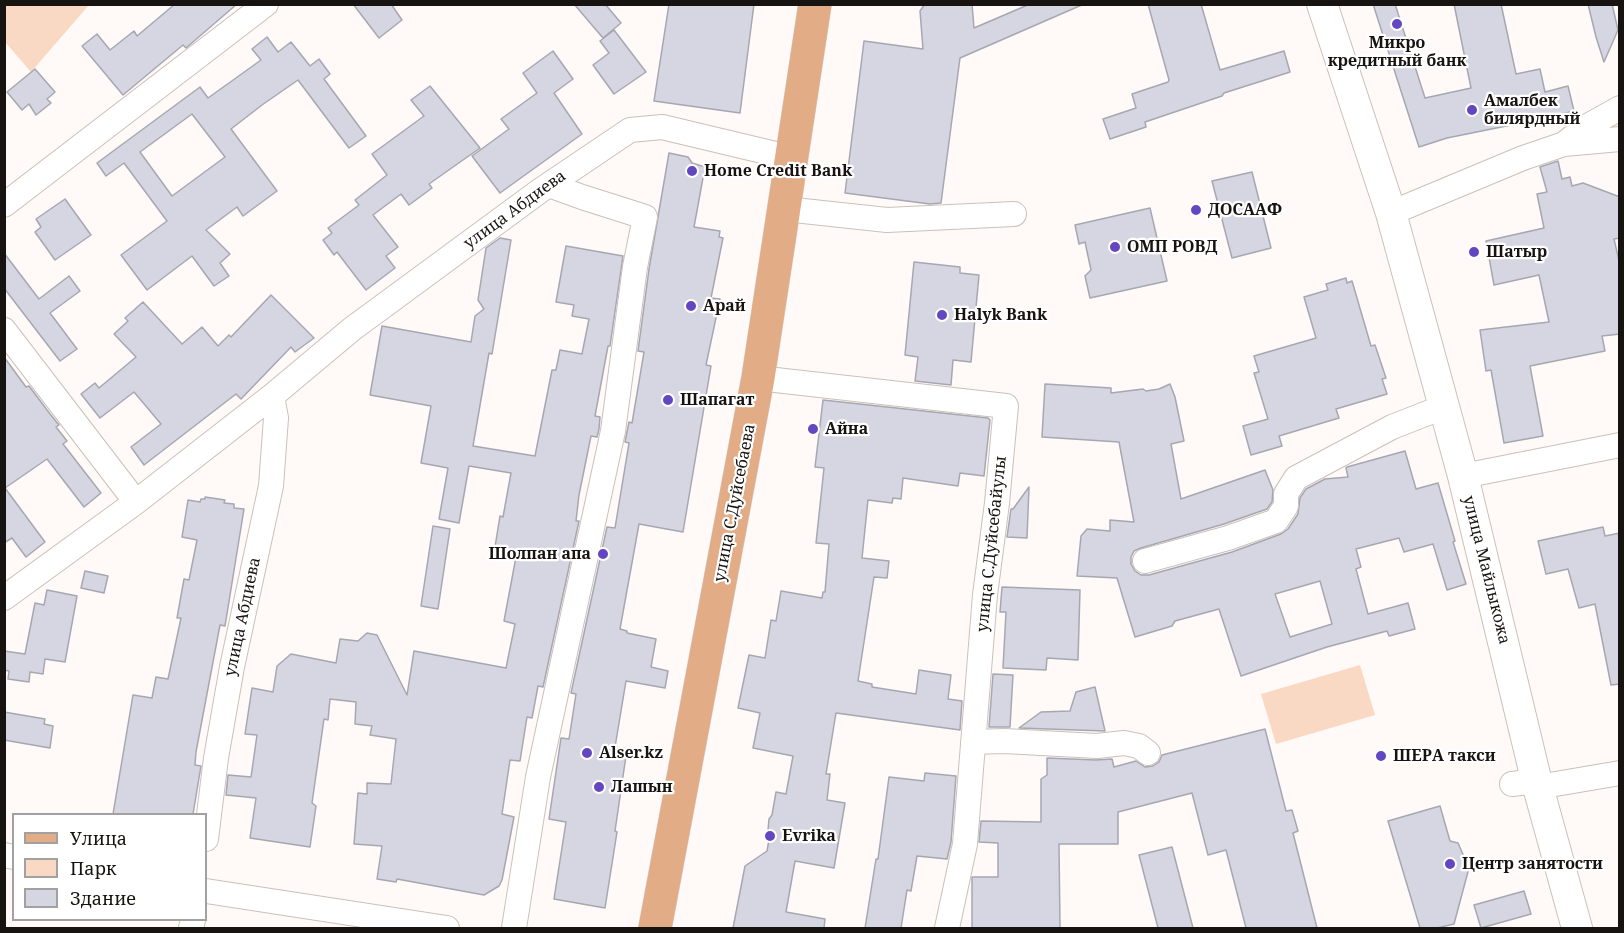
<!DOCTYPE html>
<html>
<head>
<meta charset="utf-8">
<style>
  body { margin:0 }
  #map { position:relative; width:1624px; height:933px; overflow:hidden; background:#fffaf7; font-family:"Noto Serif",serif }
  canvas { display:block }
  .frame { position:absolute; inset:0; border:6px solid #171310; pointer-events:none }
  .legend { position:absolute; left:12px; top:813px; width:195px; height:108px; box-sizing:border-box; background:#fff; border:2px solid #a2a19f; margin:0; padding:8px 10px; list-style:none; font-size:18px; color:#171310 }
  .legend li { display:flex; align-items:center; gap:12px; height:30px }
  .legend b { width:30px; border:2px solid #a2a19f }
</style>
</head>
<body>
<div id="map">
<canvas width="1624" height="933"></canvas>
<div class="frame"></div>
<ul class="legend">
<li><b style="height:8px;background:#e1ac86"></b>Улица</li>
<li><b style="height:16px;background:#f9d8c4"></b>Парк</li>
<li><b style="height:16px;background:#d6d6e2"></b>Здание</li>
</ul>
</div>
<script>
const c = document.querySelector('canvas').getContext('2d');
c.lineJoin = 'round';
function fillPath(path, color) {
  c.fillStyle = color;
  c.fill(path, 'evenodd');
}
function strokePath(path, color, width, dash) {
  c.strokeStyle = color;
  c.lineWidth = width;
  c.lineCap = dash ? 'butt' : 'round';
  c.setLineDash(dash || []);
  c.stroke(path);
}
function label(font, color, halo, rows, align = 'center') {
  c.font = font + ' "Noto Serif",serif';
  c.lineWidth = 4.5;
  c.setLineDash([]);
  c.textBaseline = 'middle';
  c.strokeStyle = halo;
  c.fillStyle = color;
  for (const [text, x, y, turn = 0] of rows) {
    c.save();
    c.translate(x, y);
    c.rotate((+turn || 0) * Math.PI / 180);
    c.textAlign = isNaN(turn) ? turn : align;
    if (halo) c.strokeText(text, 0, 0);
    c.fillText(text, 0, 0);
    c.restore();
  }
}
const green = new Path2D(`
  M4,5L5,4L89,5L31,72L5,42Z
  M1360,665L1375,715L1276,744L1261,694Z`);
const building = new Path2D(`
  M175,4H237L186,48L183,45L123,95L82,46L97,34L110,50L134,31L137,36Z
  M353,4H391L402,20L379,38Z
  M574,4H605L621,23L603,38Z
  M669,4H754L740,113L654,101Z
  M925,4H972L974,28L1030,4H1084L960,58L941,203L930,204L845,193L864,41L923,49L920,11Z
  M1148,4H1201L1220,70L1284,51L1290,72L1224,93L1222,96L1145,122L1146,127L1110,139L1103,119L1136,108L1132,94L1168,82L1169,80Z
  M1373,4H1395L1425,98L1471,88L1454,4H1501L1516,74L1540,69L1545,92L1568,86L1574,111L1541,119L1447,138L1419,147Z
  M1588,4H1612L1618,30L1604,62L1596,37Z
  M614,30L646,72L614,94L593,65L609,53L600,41Z
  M267,37L278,52L291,42L310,66L319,59L330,74L324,79L366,136L349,148L298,80L262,105L231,129L277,191L243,216L237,207L206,230L230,254L220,263L229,276L214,286L192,256L147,290L121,255L167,221L124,163L106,176L97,163L200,87L208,98L261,60L252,49ZM192,114L225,157L172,196L140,152Z
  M553,51L573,79L554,93L582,134L500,193L472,156L509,129L501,119L537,93L523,73Z
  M35,69L55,92L47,99L51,103L36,115L29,104L22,110L7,92Z
  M430,86L480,148L429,184L432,188L409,205L401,194L373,215L398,247L386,256L395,268L366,290L337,252L334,255L323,240L332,233L328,228L359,205L355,200L387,175L372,154L424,116L411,100Z
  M669,153L688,157L692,163L705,167L694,227L720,231L719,237L723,238L711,298L720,299L706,365L711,366L683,532L639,524L620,629L627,631V633L656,639L651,667L668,671L665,688L626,681L615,747L627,749L615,831L617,832L605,908L554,899L566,822L549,819L561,738L569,739L576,694L571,693L607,527L615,528L629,443L625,442L629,422L632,423L644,352L638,351L649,269Z
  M1558,161L1562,179L1570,177L1572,186L1583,183L1620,197V238L1614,239L1620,265V334L1602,336L1605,351L1530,366L1543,436L1504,443L1491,370L1486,371L1480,330L1549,322L1539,275L1494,285L1486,241L1544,228L1537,194L1547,192L1540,167Z
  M1252,172L1271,248L1232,258L1212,181Z
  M65,199L91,235L55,260L35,232L41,227L36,219Z
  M1150,208L1167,281L1090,298L1085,276L1091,270L1085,242L1079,244L1075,225Z
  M500,238L511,240L492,354L489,353L473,446L535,456L552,370H556L560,350L582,354L589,319L572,316L574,305L556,302L566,246L623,256L610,346H608L595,416L600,417L599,429L597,437L591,436L579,495L576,521H579L543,687L538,686L532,718L527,717L520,761L510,760L502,814L514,817L502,880L499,886L484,895L397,879L396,882L377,879L382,846L354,844L358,793L367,794V783L391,784L396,739L370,735L372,726L355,724L356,702L330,699L328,720L324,719L312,803L316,806L310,847L250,838L256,798L226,795L228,775L251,777L257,735L245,734L252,688L273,692L277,666L291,654L336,663L340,639L358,641L367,633L377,635L407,695L414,651L506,668L515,624L504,621L516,557L494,553L500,516L503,517L511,473L469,466L459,523L439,519L448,468L421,463L431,406L370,395L382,326L471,342L475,316L484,309L478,300L486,248Z
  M4,253L39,299L69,276L80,291L50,313L77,349L60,361L4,288Z
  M914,262L960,267V273L979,275L971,362L953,360L951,385L915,381L918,357L905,355Z
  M1346,278L1347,283L1352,281L1371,346L1375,345L1386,378L1382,379L1387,394L1336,409L1339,418L1279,436L1282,446L1251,455L1243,426L1268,419L1254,373L1259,372L1254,356L1316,338L1304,297L1328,290L1326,284Z
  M271,295L314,338L295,352L291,347L241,399L236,394L144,465L131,447L161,424L134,392L100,418L81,394L95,383L99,388L136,357L114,334L128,321L125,318L143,302L182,344L202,327L218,346L229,335L231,337Z
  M4,357L26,387L29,386L50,414L59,425L56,427L67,441L63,444L101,493L84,507L47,459L5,488L45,542L26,557L12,538L4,543Z
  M1045,384L1111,388V393L1143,389L1146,391L1159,389L1170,384L1175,397L1184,441L1171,444L1181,499L1265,470L1273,490L1272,502L1267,509L1224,524L1141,548L1134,551L1131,557V564L1135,571L1141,575H1149L1232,552L1281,534L1288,529L1298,514L1300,498L1306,489L1325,479L1348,477L1346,468L1347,467L1405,451L1416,489L1438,483L1455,541L1453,542L1466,584L1447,590L1433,544L1404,552L1399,538L1356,549L1361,567L1356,569L1368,614L1408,603L1415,629L1389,636L1387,631L1327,647L1241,676L1219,609L1175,621L1172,626L1135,637L1117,578L1077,576L1081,536L1087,529L1110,531V520L1134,522L1119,442L1042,437ZM1320,581L1332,624L1290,637L1275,594Z
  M823,400L988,418L990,420L984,476L960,473L958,486L903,478L901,499L893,498L892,503L868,500L862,558L889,561L887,578L874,577L858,681L872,684V687L916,694L919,670L951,675L948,699L962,701L960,730L836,713L826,774H830L827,800L845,803L834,868L795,861L786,912L825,919L824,928H733L745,866L767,851L770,834L768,830L769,819L772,815L776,792L786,794L793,756L753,748L760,713L738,708L749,655L765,658L771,620L776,621L781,591L822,598L823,592H825L829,544L816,543L824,468L815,467Z
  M1029,487L1027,538L1007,537L1011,509H1013Z
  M205,497L225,500L224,503L234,504V508L244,509L225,626L220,625L196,752L195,765L201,766L193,814H113L133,695L152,698L156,677L168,679L181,618H177L184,579L189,580L197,540L182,537L188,500L200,502L201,499H205Z
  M433,526L450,529L438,609L421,606Z
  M1603,527L1605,536L1620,533V684L1611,685L1595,604L1579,608L1568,569L1546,574L1538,541Z
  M85,571L108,576L104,593L81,588Z
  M1002,587L1080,590L1078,660L1047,658L1046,670L1003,668L1006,612H1000Z
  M47,590L77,596L65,662L45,659L43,674L30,672L29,682L8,679L9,671L4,670V651L25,654L35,603L44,605Z
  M993,674L1013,675L1010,727H989Z
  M1095,687L1105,731L1019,728L1041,712L1070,711L1076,692Z
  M4,712L45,719L44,724L53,726L50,748L4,740Z
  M1265,729L1286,811L1292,810L1298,831L1293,833L1317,928H1246L1226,850L1208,855L1192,793L1118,812V844H1059L1060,928H972V877H998V843L979,842L981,821L1041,822V779L1047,775V758L1096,760L1112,759L1114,767L1136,761L1145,767L1153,766L1159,762L1162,755Z
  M925,773L956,776L951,842L947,859L917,856L911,891L907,890L901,928H865L876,859H878L889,777L924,781Z
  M1440,806L1450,841L1458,843L1469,868L1454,924L1437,928H1420L1388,821Z
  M1172,847L1193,928H1158L1139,855Z
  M1524,891L1531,914L1481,928L1474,905Z`);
const minor = new Path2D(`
  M1564,144L1620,139
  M4,205L266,4
  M785,209L887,220L1014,214
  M1391,213L1523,158L1564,144L1584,128L1620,108
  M4,330L136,502
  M758,378L1006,406L997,503L985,595L965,844L947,928
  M1463,476L1620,445
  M1145,561L1228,538L1276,521L1286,506V494L1296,478L1392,427L1443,407
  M4,598L136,502L272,396L352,329L541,190L630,130L662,127L792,158
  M973,742L1004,741L1097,746L1124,743L1139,746L1148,753
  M1512,784L1537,781
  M1538,787L1620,773
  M206,839L216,758L232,667L271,486L276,418L272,396
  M4,855L14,857
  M206,891L447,928
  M191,928L193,920
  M514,928L538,777L613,431L635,267L645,217L582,197L549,185`);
const tertiary = new Path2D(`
  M1322,4L1391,213L1463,476L1538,787L1577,928`);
const primary = new Path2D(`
  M655,928L758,378L815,4`);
const markers = [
  [1397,24,6,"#6347c0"],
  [1472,110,6,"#6347c0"],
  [692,171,6,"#6347c0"],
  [1196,210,6,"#6347c0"],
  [1115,247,6,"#6347c0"],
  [1474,252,6,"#6347c0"],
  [691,306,6,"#6347c0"],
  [942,315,6,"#6347c0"],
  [668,400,6,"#6347c0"],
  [813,429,6,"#6347c0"],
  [603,554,6,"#6347c0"],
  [587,753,6,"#6347c0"],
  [1381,756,6,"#6347c0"],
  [599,787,6,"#6347c0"],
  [770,836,6,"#6347c0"],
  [1450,864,6,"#6347c0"]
];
const poiNames = [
  ["Микро",1397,43,"center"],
  ["кредитный банк",1397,61,"center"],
  ["Амалбек",1484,101],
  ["билярдный",1484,119],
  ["Home Credit Bank",704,171],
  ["ДОСААФ",1208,210],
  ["ОМП РОВД",1127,247],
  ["Шатыр",1486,252],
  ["Арай",703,306],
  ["Halyk Bank",954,315],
  ["Шапагат",680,400],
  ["Айна",825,429],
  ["Шолпан апа",591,554,"right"],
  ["Alser.kz",599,753],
  ["ШЕРА такси",1393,756],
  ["Лашын",611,787],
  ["Evrika",782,836],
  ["Центр занятости",1462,864]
];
const streetNames = [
  ["улица Абдиева",515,210,-36],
  ["улица С.Дуйсебаева",735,503,-79],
  ["улица С.Дуйсебайулы",992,544,-84],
  ["улица Майлыкожа",1486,570,76],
  ["улица Абдиева",243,617,-78]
];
fillPath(green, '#f9d8c4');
fillPath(building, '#d6d6e2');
strokePath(building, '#a7a7b2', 1.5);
strokePath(minor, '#ccc0b9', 26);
strokePath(tertiary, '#ccc0b9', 32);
strokePath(primary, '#d5d5d4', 34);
strokePath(minor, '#fff', 24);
strokePath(tertiary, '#fff', 30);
strokePath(primary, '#e1ac86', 33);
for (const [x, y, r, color] of markers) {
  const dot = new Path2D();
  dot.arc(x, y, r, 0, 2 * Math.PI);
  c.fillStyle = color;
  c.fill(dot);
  strokePath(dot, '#fff', 2);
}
label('bold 16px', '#171310', '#fff', poiNames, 'left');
label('16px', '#171310', '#fff', streetNames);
</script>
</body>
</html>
